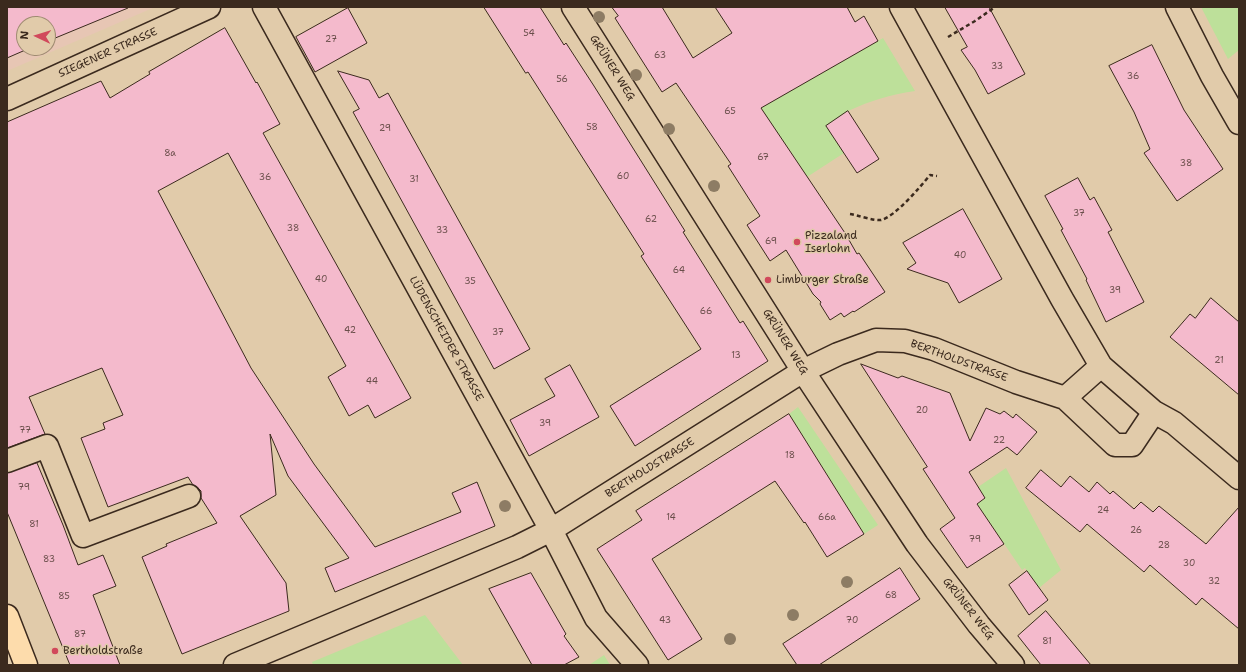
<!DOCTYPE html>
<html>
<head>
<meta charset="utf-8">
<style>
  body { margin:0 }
  #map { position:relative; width:1246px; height:672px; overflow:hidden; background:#e1cbaa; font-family:"Shantell Sans",sans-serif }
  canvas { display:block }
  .frame { position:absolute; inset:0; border:8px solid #3b2a1e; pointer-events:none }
  .north { position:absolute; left:16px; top:16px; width:40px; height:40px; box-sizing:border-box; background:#e1cbaa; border:1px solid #9f8b72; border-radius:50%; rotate:274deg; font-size:11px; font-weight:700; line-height:16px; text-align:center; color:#3b2a1e }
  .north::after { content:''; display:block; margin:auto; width:14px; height:18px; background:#d1495b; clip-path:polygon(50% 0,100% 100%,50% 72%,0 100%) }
</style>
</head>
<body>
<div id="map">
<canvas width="1246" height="672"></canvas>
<div class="frame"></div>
<div class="north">N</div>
</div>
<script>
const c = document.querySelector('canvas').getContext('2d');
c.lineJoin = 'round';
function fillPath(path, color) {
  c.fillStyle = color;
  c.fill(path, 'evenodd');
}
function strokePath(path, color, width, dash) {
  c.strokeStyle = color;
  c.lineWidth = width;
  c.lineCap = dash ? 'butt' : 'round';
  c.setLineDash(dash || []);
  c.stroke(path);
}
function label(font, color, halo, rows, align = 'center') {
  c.font = font + ' "Shantell Sans",sans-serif';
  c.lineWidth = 3;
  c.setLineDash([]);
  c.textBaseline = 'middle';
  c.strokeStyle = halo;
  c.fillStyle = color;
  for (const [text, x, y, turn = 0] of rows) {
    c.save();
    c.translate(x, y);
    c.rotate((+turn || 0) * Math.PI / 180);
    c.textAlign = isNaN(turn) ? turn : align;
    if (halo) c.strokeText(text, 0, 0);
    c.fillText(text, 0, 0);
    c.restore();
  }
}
const built = new Path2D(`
  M7,7H155L7,71ZM24,24H48V48H24Z`);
const green = new Path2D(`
  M1201,7H1239V50L1228,59Z
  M883,38L915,91C889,95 872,100 848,111L844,153L807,177L786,144L784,145L735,70L764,39L795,88Z
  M798,407L878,525L864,534L789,414Z
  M1006,468L1061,570L1039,588L1025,568L1022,570L977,504L985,498L978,487Z
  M425,615L463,665H313L312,662Z
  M604,655L610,665H589Z`);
const building = new Path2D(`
  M7,7H128V8L48,41V24H24V48H30L7,58Z
  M484,7H540L564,45L566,43L594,86L685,231L683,232L740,323L743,321L768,361L635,446L610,406L701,349L641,256L644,254L528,72L526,73Z
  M612,7H662L693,58L732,33L715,7H847L855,22L864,16L878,41L761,108L845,233L857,254L859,253L885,292L854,312L853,311L844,317L841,313L830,320L820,304L821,302L813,294L786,250L770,261L747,225L760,216L728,166L731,164L676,83L662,92L615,18L618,16Z
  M945,7H989L1025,74L988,94L975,70L961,50L967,47Z
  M348,8L367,43L315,72L296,37Z
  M225,28L256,83L257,82L280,124L263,133L411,398L375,418L368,405L349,416L328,377L346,366L228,153L158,191L251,368L314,464L375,547L461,512L452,493L477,482L495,526L335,592L325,568L349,558L288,476L270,434L276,495L240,516L286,583L289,611L182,654L142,557L167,546L166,544L217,523L201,498V491L197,487L193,485L188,477L108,507L81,438L105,429L103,423L123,415L102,368L29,397L45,434L7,448V122L101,81L110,98L150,74L149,72Z
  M1152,45L1184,110L1223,169L1177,201L1144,153L1150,149L1134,112L1109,66Z
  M338,71L369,80L379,98L388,93L530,349L494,369L353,112L359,109Z
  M848,111L879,159L857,173L826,126Z
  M1078,178L1090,200L1094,197L1112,230L1108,232L1144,302L1106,322L1086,280L1087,279L1061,230L1063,229L1045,196Z
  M963,209L1002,279L959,303L948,283L907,269L916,263L903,243Z
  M1211,298L1239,322V395L1170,337L1190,314L1195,318Z
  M861,364L898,378L902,376L950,393L970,441L986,408L1000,414L1004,411L1013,418L1016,414L1037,432L1017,455L1007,447L969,472L985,498L977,504L1004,544L967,568L940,529L955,518L923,469L927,467Z
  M570,365L599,417L529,456L510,420L555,396L545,379Z
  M789,414L864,534L827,557L805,522L804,523L775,481L652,559L702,639L668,660L597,549L642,520L636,511Z
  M37,463L63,525L78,565L103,555L116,586L93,595L120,665H70L7,512V473Z
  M1041,470L1061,487L1070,476L1089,492L1097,482L1110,494L1113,491L1134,509L1141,502L1153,512L1159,506L1206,544L1239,507V629L1202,598L1196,605L1150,565L1144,572L1087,524L1080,532L1026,488Z
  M900,568L920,599L819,665H797L783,644Z
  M1027,571L1048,600L1029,615L1009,585Z
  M531,573L566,634L564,636L579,657L564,665H532L489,589Z
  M1046,611L1091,665H1041L1018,636Z`);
const path = new Path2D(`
  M948,37L975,21L995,7
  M850,214C857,215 874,221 881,220C895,217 921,186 930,175L937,176`);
const minor = new Path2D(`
  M264,7L551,530L596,618L637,665
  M573,7L803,371L917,544L979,625L1013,665
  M901,7L1062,299L1101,366
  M1177,7L1212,76L1239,123
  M7,99L209,7
  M1154,412L1174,423L1239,478
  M7,461L47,446L83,536L189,496
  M235,665L517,547L551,530L803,371L838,354L876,340L905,341L934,349L1016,382L1065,398L1101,366L1154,412L1132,445H1115L1065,398`);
const major = new Path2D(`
  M7,616L26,665`);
const trees = [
  [599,17],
  [636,75],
  [669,129],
  [714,186],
  [505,506],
  [847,582],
  [793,615],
  [730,639]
];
const markers = [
  [797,242,4,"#d1495b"],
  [768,280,4,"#d1495b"],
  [55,651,4,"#d1495b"]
];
const numberNames = [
  ["54",529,34],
  ["27",331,40],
  ["63",660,56],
  ["33",997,67],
  ["36",1133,77],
  ["56",562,80],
  ["65",730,112],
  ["58",592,128],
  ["29",385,129],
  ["8a",170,154],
  ["67",763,158],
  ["38",1186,164],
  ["60",623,177],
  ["36",265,178],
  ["31",414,180],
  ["37",1079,214],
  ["62",651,220],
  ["38",293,229],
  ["33",442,231],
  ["69",771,242],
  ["40",960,256],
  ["64",679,271],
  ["40",321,280],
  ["35",470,282],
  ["39",1115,291],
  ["66",706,312],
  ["42",350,331],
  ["37",498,333],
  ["13",736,356],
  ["21",1219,361],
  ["44",372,382],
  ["20",922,411],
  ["39",545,424],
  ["77",25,431],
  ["22",999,441],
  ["18",790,456],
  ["79",24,488],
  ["24",1103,511],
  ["14",671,518],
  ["66a",827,518],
  ["81",34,525],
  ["26",1136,531],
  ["79",975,540],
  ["28",1164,546],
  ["83",49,560],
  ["30",1189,564],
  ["32",1214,582],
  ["68",891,596],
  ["85",64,597],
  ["43",665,621],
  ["70",852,621],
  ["87",80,635],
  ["81",1047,642]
];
const streetNames = [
  ["SIEGENER STRASSE",108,53,-24],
  ["GRÜNER WEG",612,68,58],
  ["LÜDENSCHEIDER STRASSE",446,339,61],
  ["GRÜNER WEG",785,342,58],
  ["BERTHOLDSTRASSE",959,361,20],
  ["BERTHOLDSTRASSE",650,468,-32],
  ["GRÜNER WEG",968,609,52]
];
const poiNames = [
  ["Pizzaland",805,236],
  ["Iserlohn",805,249],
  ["Limburger Straße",776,280],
  ["Bertholdstraße",63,651]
];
fillPath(built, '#e7c6b4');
fillPath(green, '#bde09a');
fillPath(building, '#f4bacc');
strokePath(building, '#3b2a1e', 1);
strokePath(minor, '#3b2a1e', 25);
strokePath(major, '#3b2a1e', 25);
strokePath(path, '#3b2a1e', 2.5, [4, 3]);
strokePath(minor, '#e1cbaa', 22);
strokePath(major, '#fddcac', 22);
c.fillStyle = '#8d7c64';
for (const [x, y] of trees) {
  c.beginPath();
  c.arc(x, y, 6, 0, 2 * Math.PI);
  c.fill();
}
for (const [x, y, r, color] of markers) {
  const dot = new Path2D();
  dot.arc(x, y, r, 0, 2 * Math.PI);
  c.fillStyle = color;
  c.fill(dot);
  strokePath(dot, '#e1cbaa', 1.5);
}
label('9px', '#694e4a', null, numberNames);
label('11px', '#3b2a1e', '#e1cbaa', streetNames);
label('11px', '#3b2a1e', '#e1cbaa', poiNames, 'left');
</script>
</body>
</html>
